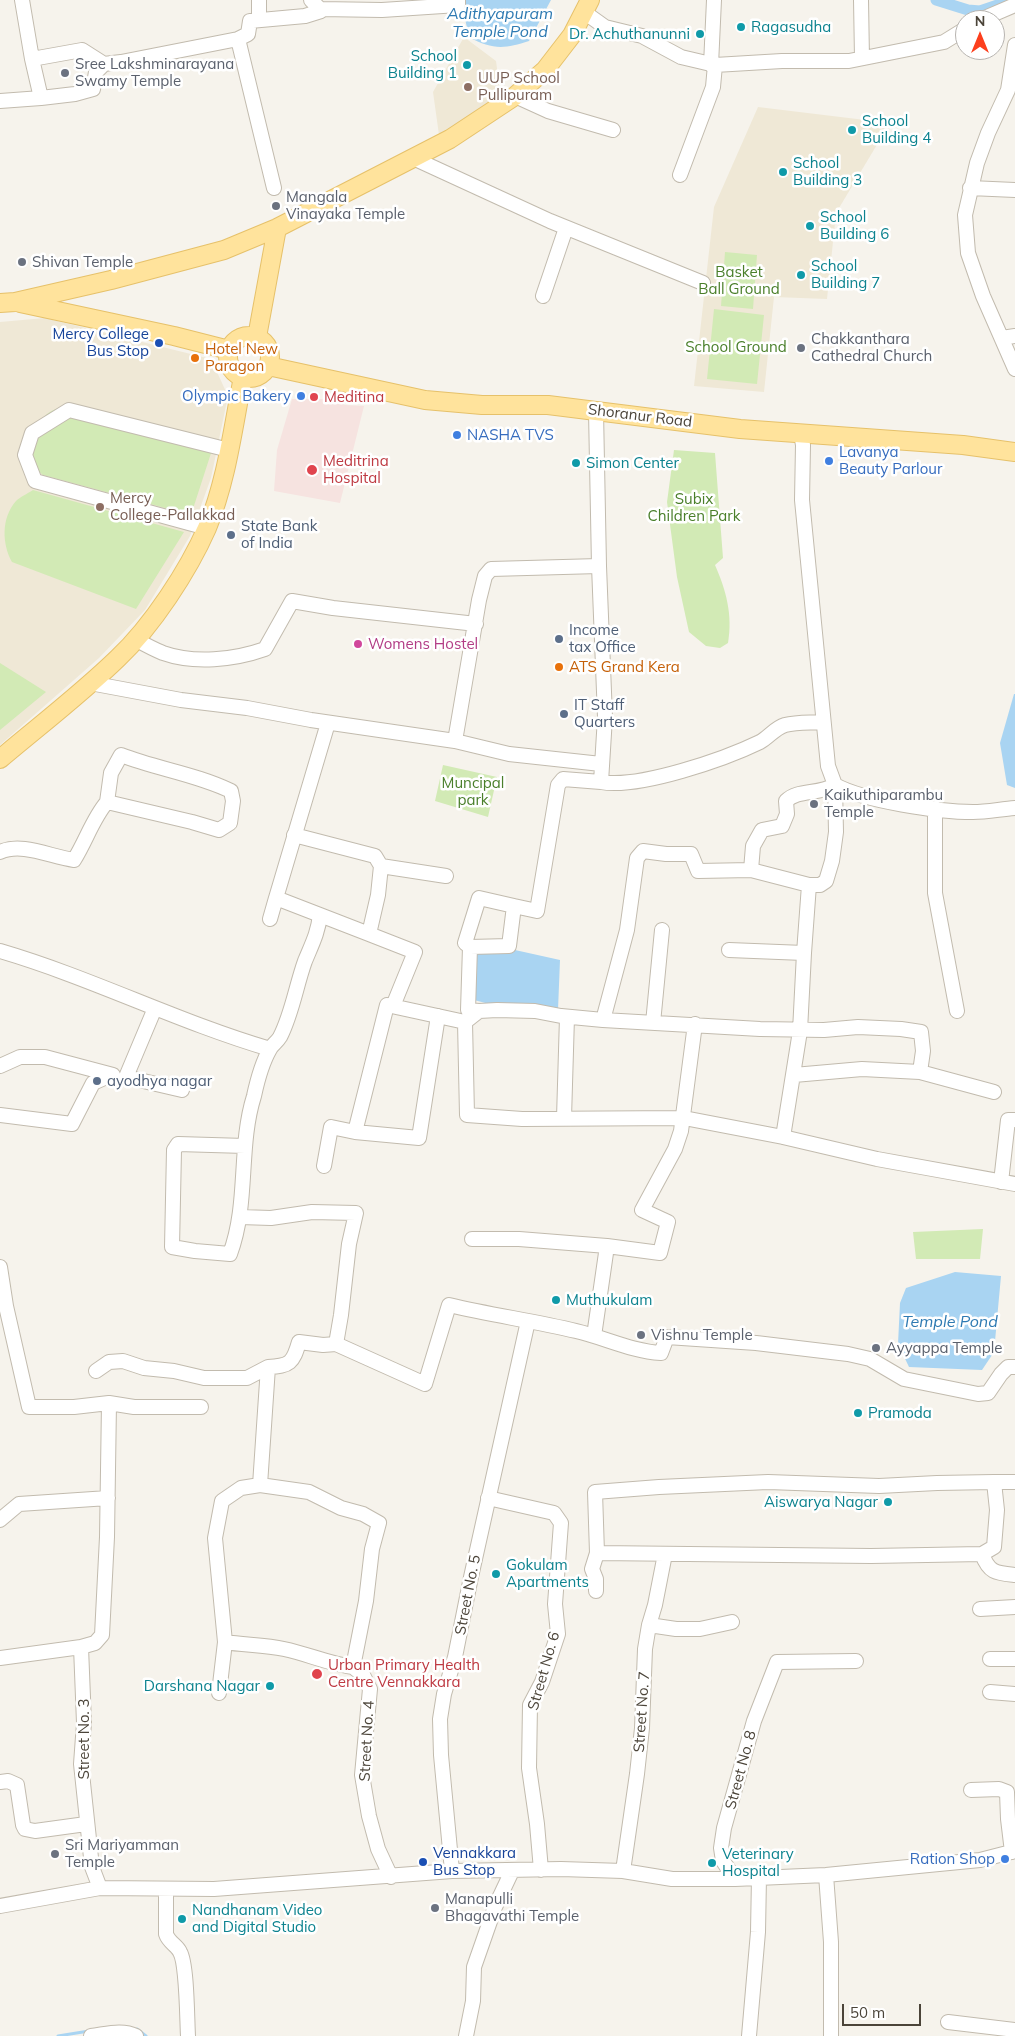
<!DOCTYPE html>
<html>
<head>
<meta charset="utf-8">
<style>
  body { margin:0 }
  #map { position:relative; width:1015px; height:2036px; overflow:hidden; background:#f6f3ec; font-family:Mulish,sans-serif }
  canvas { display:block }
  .north { position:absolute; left:955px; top:10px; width:50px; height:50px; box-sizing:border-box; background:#fff; border:1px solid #b7b4b0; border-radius:50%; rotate:0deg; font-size:14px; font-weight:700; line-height:20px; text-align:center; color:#4b4439 }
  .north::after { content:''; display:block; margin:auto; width:18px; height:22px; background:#fc3f1d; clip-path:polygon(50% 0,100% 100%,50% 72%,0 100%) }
  .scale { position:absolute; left:842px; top:2004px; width:79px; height:22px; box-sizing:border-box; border:2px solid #4b4439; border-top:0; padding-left:6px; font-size:15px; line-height:18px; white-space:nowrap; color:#4b4439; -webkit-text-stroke:4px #fff; paint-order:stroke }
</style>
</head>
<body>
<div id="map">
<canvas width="1015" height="2036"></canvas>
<div class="north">N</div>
<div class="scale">50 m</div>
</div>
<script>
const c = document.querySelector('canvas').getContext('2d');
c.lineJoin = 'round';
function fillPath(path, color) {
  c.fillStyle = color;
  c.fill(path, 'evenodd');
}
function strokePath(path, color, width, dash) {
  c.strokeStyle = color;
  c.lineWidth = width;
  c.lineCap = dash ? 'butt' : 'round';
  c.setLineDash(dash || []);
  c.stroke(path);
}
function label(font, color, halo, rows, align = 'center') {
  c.font = font + ' Mulish,sans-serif';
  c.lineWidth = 5;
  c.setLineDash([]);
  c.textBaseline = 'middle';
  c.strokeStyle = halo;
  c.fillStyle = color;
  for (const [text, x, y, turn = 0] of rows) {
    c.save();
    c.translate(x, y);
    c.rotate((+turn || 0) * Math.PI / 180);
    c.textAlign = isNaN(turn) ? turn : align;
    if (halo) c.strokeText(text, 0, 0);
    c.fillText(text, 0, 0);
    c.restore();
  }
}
const education = new Path2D(`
  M464,37L496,61L501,98L439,135L433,92Z
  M758,107L890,123L836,213L827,299L774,297L764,392L694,386L714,207Z
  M45,318L211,359L228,396L211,478L190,536L145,610L99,658L0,745V322Z`);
const medical = new Path2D(`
  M292,399H330L345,405L364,406L340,503L274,491L277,450Z`);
const green = new Path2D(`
  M725,252L757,255L753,309L721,306Z
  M714,309L764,315L757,384L707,379Z
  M66,406L213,447L191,515L43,475L33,467C31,438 34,412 66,406Z
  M674,450L715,453L723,558L715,565C726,590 733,615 728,643L720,648L706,646L689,632L677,577L667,502Z
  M33,490L184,532L136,609L12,562C2,544 1,518 16,501C20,497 27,494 33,490Z
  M0,663L46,692L0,730Z
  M443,765L497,777L488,817L435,801Z
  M983,1229L980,1259H916L913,1232Z`);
const water = new Path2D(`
  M465,0H551L529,41C505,49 492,50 469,37L464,14Z
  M1014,694H1015V788L1007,785L1000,743Z
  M515,950L560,960L558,1010L493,1005L474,1000L476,952Z
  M955,1272L1001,1276L994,1352L982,1370L909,1367L898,1344L900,1303L906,1288Z`);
const stream = new Path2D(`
  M137,2029L146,2036
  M58,2036L89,2031`);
const canal = new Path2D(`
  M936,0L968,10L980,11L1009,1`);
const minor = new Path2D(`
  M311,0L320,9
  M861,0L862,58
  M584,12L605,27L642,36L681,57L715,65L782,61H849L944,42L965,29
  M259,20V0
  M980,20L1015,5
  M238,39L274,188
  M1015,45L1008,90L988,133L977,163L965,215L968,253L983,296L1015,369
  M32,59L82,50L104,64L121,62L238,39L248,34L250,21L305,16L321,11L320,9L382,10L458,5V0
  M711,65L714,0
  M515,96L548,111L613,130
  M41,98L75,94L93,89L96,72L104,64
  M0,101L41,98L32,59L22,0
  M413,158L550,221L703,283
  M680,175L713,87L715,65
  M970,188L1015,190
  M543,296L566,228
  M1002,338L1015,336
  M596,411L599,566
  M207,528L35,481L25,455L32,433L69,410L229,450
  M135,639C144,644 153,649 163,653C194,664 234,660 265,649L292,601L333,608L476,624
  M90,683L181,700L247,708L311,720L455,741L509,754L601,764
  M455,741L479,600L485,576L491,569L599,566L605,717L601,782C639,789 725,759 760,742C769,737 775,728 785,725C797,722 811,723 823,722
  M935,808V893L957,1011
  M294,835L375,856L381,866L378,895L369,934L320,915
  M0,852C22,842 51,857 74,860C86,841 93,818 107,802L192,822L219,830L230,823L233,801L231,791C196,774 157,769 121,755L111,773L107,802
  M381,866L446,876
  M751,870L753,846L762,830L782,826L787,814L786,801C798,789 818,795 835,785L828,766L802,500L803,445L801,434
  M514,906L537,911L558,785L563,779L601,782
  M270,919L276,898
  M369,934L415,952L393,1006
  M470,947L465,943L479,898L514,906L509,946L470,947L468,1010L479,1011
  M729,950L804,953L809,885
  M0,951C92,978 178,1022 270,1049
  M155,1008L126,1077L182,1090
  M603,1020L627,930L637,858L643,851L666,854H691L698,871L751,870L809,885H820L826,881L832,861L836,832L835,785C864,801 939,812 973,812C987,812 1001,809 1015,808
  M653,1023L662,930
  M0,1066L20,1057H45L113,1075
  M920,1072L994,1092
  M794,1075L862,1069L920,1072L923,1051L921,1032L901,1029L858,1027L824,1030L760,1029L603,1020L561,1016L535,1011L497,1010L479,1011L465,1022L467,1115L522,1119L684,1118L783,1137L877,1159L1015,1184
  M0,1115L72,1124L93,1083L111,1075
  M564,1118L567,1017
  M355,1132L419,1138L438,1016
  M783,1137L800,1031L804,953
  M245,1146L178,1144L174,1150L172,1247L195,1251L230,1254C249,1203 238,1147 254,1096C257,1082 263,1061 270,1049C272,1045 277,1042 280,1037C292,1014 296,986 305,961C312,944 318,933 320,915L276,898L328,723
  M324,1166L331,1127L355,1132L387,1005L465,1022
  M1001,1182L1008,1120H1015
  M240,1217L271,1218L312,1212L356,1213L349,1244L341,1315L336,1344L425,1384L449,1305C491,1315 534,1321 576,1331C606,1338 631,1351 661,1353L667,1337L756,1343L848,1354L870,1359L904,1379L978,1394L988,1393L1001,1374L1008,1367H1015
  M472,1239H519L607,1246
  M0,1267L6,1306L29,1407H74L109,1403L134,1407H201
  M594,1336L607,1246L660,1253L668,1222L642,1210L675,1149L681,1131L695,1024
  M96,1371L109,1362L123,1361L144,1368L174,1371L204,1378H247L268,1367
  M994,1482H1015
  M260,1485L309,1492L341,1508L363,1514L379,1523L372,1549L366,1601L353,1667C329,1664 308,1654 284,1649C265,1645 244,1645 225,1642L215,1538L222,1501L241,1488Z
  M260,1485L268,1367C290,1366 293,1363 299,1342L323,1345L336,1344
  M488,1498L554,1513L561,1523L555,1604L558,1634L542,1682L530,1705L529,1768L537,1824L541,1870
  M0,1520L19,1504L108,1498
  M597,1553L595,1492L659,1487L768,1482L879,1486L937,1483L994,1482L997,1510L994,1547L982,1554
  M596,1591V1579L592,1569L597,1553L871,1556L982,1554C989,1573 996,1573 1015,1575
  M980,1609L1015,1607
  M649,1625L676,1629H700L732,1622
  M81,1647L84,1723L81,1764L92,1867L100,1888
  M0,1658L81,1647L95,1643L102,1635L107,1537L109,1403
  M990,1659H1015
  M353,1667L363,1675L370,1689L362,1775L369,1816L378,1849L391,1877
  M990,1692L1015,1694
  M219,1693L225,1642
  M0,1782L8,1781L17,1785L23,1825L25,1829L35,1831L86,1824
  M971,1790L999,1789L1007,1792L1008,1819L1012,1852
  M452,1871L441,1755L440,1719L444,1694L455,1657L471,1577L528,1321
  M623,1871L637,1774L642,1728L645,1649L649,1625L655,1605L665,1554
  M826,1875L831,1942V2036
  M735,1879L723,1861L721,1848L724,1828L754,1721L777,1662L856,1661
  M166,1890V1934C169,1943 177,1945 180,1952C187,1964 187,2019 188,2036
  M0,1906L100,1888L214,1889L452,1871L561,1869L623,1871L672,1879H735L826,1875L980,1860L1015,1851
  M948,2022L1015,2030
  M91,2036C107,2034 122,2029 136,2036
  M466,2036L473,2001L474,1967L495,1907L512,1871
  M749,2036L758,1932L759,1877`);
const major = new Path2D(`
  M0,303L15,302L111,280L224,250L277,228L450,139L515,96L545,70L572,35L590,0
  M20,303L174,336L229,350
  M228 357a21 21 0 1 1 42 0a21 21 0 1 1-42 0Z
  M257,337L277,228
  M268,366L425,400L482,405H548L740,429L963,445L1015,452
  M0,759C39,726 81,694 118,658C152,626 188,571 207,528C227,480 233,427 243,377`);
const markers = [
  [741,27,5,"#0f9aa8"],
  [700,34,5,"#0f9aa8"],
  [467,65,5,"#0f9aa8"],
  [65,73,5,"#6b7280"],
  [468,87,5,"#8d6e63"],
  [852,130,5,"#0f9aa8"],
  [783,172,5,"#0f9aa8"],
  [276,206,5,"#6b7280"],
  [810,226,5,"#0f9aa8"],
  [22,262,5,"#6b7280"],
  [801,275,5,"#0f9aa8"],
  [159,343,5,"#1a4fb4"],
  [801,348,5,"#6b7280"],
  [195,358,5,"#e8710a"],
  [301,396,5,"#3f7fe0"],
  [314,397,5,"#e0444e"],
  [457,435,5,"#3f7fe0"],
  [829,461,5,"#3f7fe0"],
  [576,463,5,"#0f9aa8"],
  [312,470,6,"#e0444e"],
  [100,507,5,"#8d6e63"],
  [231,535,5,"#5c6f8a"],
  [559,639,5,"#5c6f8a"],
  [358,644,5,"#d1479c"],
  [559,667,5,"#e8710a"],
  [564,714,5,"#5c6f8a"],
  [814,804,5,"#6b7280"],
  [97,1081,5,"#5c6f8a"],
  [556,1300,5,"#0f9aa8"],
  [641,1335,5,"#6b7280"],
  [876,1348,5,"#6b7280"],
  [858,1413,5,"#0f9aa8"],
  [888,1502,5,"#0f9aa8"],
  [496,1574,5,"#0f9aa8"],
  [317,1674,6,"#e0444e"],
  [270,1686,5,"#0f9aa8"],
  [55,1854,5,"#6b7280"],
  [1005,1859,5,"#3f7fe0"],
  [423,1862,5,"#1a4fb4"],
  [712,1863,5,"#0f9aa8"],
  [435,1908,5,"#6b7280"],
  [182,1919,5,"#0f9aa8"]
];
const cultureNames = [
  ["Ragasudha",751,27],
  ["Dr. Achuthanunni",690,34,"right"],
  ["School",457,56,"right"],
  ["Building 1",457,73,"right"],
  ["School",862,121],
  ["Building 4",862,138],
  ["School",793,163],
  ["Building 3",793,180],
  ["School",820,217],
  ["Building 6",820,234],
  ["School",811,266],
  ["Building 7",811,283],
  ["Simon Center",586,463],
  ["Muthukulam",566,1300],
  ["Pramoda",868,1413],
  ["Aiswarya Nagar",878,1502,"right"],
  ["Gokulam",506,1565],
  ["Apartments",506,1582],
  ["Darshana Nagar",260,1686,"right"],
  ["Veterinary",722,1854],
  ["Hospital",722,1871],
  ["Nandhanam Video",192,1910],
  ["and Digital Studio",192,1927]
];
const worshipNames = [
  ["Sree Lakshminarayana",75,64],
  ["Swamy Temple",75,81],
  ["Mangala",286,197],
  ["Vinayaka Temple",286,214],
  ["Shivan Temple",32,262],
  ["Chakkanthara",811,339],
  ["Cathedral Church",811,356],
  ["Kaikuthiparambu",824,795],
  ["Temple",824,812],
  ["Vishnu Temple",651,1335],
  ["Ayyappa Temple",886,1348],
  ["Sri Mariyamman",65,1845],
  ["Temple",65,1862],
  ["Manapulli",445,1899],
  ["Bhagavathi Temple",445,1916]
];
const educationNames = [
  ["UUP School",478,78],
  ["Pullipuram",478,95],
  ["Mercy",110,498],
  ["College-Pallakkad",110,515]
];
const parkNames = [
  ["Basket",739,272],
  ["Ball Ground",739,289],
  ["School Ground",736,347],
  ["Subix",694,499],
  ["Children Park",694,516],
  ["Muncipal",473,783],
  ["park",473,800]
];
const transitNames = [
  ["Mercy College",149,334],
  ["Bus Stop",149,351],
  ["Vennakkara",433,1853,"left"],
  ["Bus Stop",433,1870,"left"]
];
const foodNames = [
  ["Hotel New",205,349],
  ["Paragon",205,366],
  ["ATS Grand Kera",569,667]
];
const shopNames = [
  ["Olympic Bakery",291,396],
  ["NASHA TVS",467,435,"left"],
  ["Lavanya",839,452,"left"],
  ["Beauty Parlour",839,469,"left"],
  ["Ration Shop",995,1859]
];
const healthNames = [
  ["Meditina",324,397],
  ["Meditrina",323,461],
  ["Hospital",323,478],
  ["Urban Primary Health",328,1665],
  ["Centre Vennakkara",328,1682]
];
const streetNames = [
  ["Shoranur Road",640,416,7],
  ["Street No. 5",468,1595,-79],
  ["Street No. 6",544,1671,-74],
  ["Street No. 7",642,1712,-86],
  ["Street No. 3",84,1739,-90],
  ["Street No. 4",367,1741,-87],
  ["Street No. 8",741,1770,-75]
];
const serviceNames = [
  ["State Bank",241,526],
  ["of India",241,543],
  ["Income",569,630],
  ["tax Office",569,647],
  ["IT Staff",574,705],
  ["Quarters",574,722],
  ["ayodhya nagar",107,1081]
];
const hotelNames = [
  ["Womens Hostel",368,644]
];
const waterNames = [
  ["Adithyapuram",500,14],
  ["Temple Pond",500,32],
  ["Temple Pond",950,1322]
];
fillPath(education, '#efe8d6');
fillPath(medical, '#f6e3e0');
fillPath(green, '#d2eab5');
fillPath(water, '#a9d4f2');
strokePath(stream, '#a9d4f2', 3);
strokePath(canal, '#a9d4f2', 11);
strokePath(minor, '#c2bbae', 16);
strokePath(major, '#e6c16a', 20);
strokePath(minor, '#fff', 14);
strokePath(major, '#ffe39c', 18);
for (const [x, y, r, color] of markers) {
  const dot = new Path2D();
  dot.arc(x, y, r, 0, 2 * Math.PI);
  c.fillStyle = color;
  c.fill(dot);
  strokePath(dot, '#fff', 2);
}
label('15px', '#0d838f', '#fff', cultureNames, 'left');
label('15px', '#5b616d', '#fff', worshipNames, 'left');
label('15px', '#785e54', '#fff', educationNames, 'left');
label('15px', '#4a7f2a', '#fff', parkNames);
label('15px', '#164399', '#fff', transitNames, 'right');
label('15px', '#c56008', '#fff', foodNames, 'left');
label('15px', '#366cbe', '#fff', shopNames, 'right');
label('15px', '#be3a42', '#fff', healthNames, 'left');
label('15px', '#4b4439', '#fff', streetNames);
label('15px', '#4e5e75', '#fff', serviceNames, 'left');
label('15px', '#b23c85', '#fff', hotelNames, 'left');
label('italic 16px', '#2e7ab2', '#fff', waterNames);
</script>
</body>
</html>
